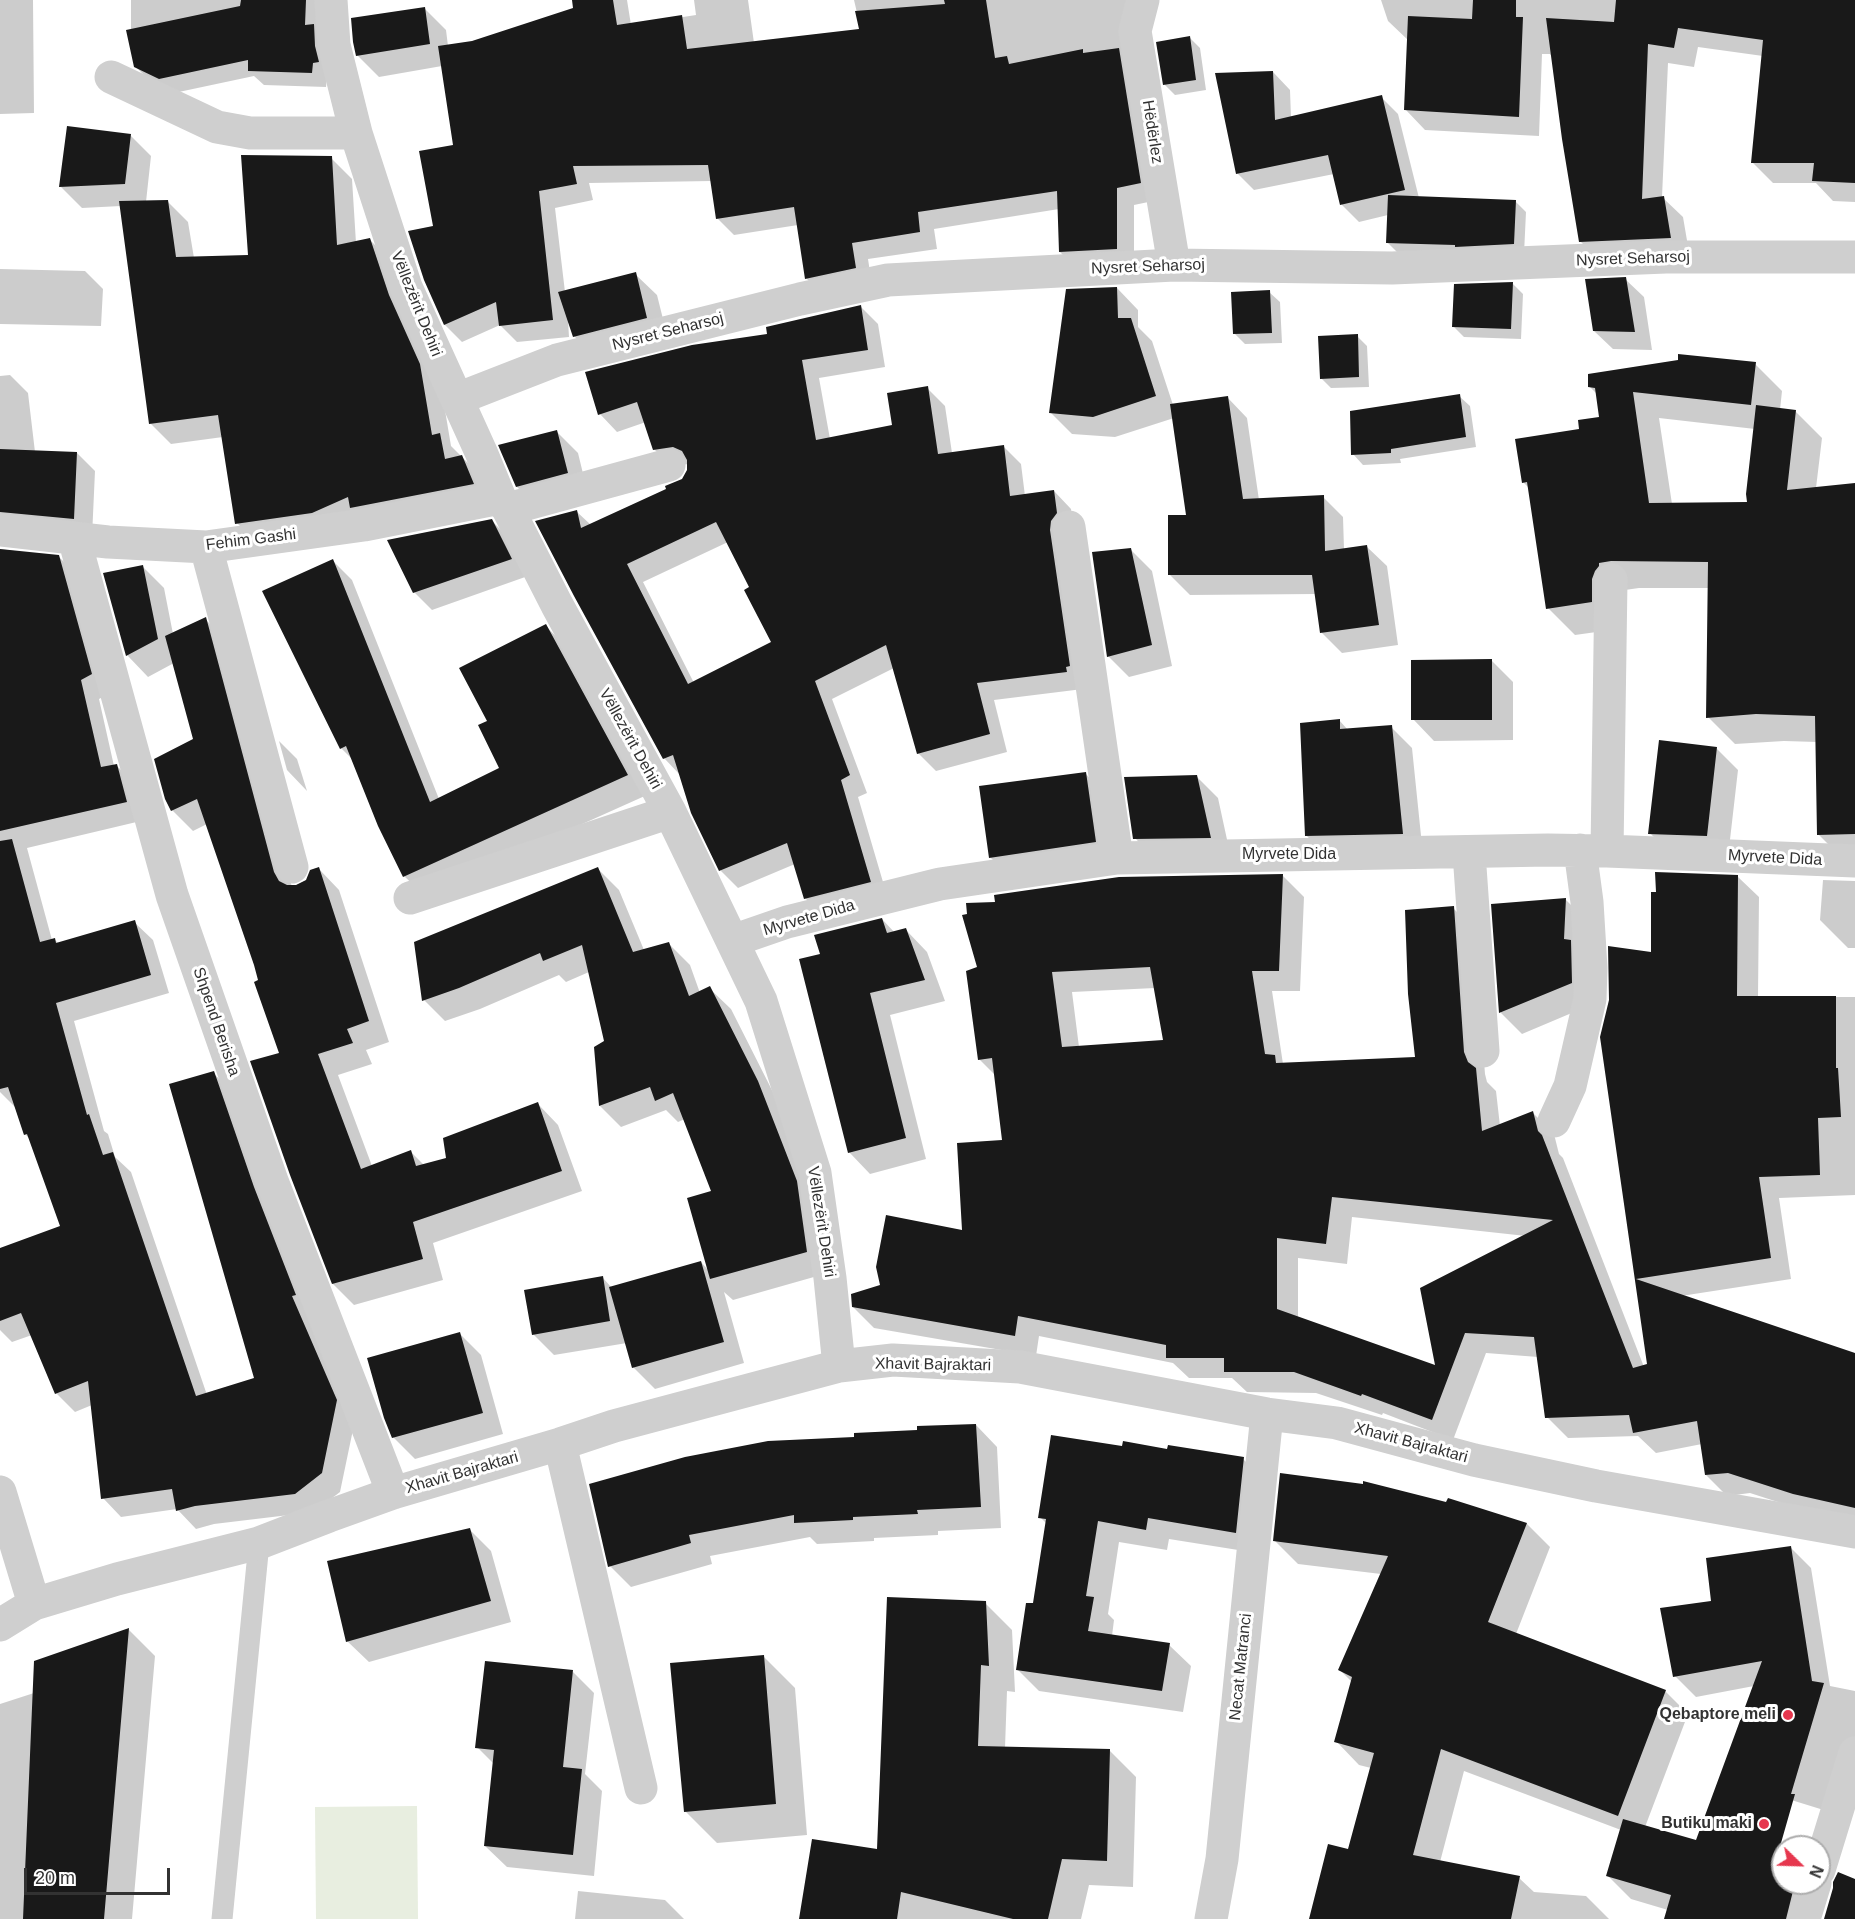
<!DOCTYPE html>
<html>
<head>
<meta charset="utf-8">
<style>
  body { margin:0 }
  #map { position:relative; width:1855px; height:1919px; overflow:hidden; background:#fff; font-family:Arial,sans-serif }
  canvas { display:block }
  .north { position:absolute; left:1771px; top:1835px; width:60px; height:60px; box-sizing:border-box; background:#fff; border:2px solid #adadad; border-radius:50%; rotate:113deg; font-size:16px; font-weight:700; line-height:24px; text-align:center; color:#323232 }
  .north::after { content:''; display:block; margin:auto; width:21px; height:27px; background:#e6374e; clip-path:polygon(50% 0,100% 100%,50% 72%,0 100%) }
  .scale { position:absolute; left:24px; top:1868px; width:146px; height:27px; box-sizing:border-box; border:3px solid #323232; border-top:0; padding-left:8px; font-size:18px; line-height:21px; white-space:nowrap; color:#323232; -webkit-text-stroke:4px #fff; paint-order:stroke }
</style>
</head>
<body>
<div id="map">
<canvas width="1855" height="1919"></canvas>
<div class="north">N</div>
<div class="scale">20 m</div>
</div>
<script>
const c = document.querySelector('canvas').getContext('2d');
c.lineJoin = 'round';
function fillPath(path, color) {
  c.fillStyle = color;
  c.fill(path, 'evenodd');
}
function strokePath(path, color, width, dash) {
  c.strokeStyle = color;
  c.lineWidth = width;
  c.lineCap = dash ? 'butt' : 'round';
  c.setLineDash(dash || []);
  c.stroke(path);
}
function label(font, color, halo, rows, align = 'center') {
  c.font = font + ' Arial,sans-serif';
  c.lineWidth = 6;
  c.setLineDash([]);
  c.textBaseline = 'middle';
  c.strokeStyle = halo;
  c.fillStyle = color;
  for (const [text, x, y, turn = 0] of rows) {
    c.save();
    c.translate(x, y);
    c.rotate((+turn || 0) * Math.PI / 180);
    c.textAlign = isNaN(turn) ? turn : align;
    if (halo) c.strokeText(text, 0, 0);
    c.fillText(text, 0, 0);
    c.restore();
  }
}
const green = new Path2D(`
  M417,1806L418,1919H316L315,1807Z`);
const shadow = new Path2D(`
  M0,0H33L34,113L0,114Z
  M131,0H317L327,77L326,87L264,85L254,76L174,93L150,81L135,66L131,30Z
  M573,0H627L631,25L696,15L694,0H748L754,43L861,30L854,0H1148L1158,200L1134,205V266L1077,269L1060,252L1059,209L934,229L937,249L868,259L872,285L823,295L806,278L798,225L734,235L717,218L712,181L589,183L593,200L555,208L565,292L635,274L657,295L668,339L596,357L574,336L568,320L569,337L517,342L500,325L462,342L445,325L425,280L435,227L455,146L442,66L379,77L357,55L424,8L446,30L448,46L473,42L575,10Z
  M1381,0H1855V202L1833,201L1816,183H1773L1753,163L1763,56L1698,47L1694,67L1668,63L1662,197L1683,217L1690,258L1600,261L1580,241L1553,58L1550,54H1542L1539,136L1425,130L1405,109L1409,41L1388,21Z
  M1190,38L1200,48L1206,90L1175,95L1164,84Z
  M1273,72L1290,90L1291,118L1381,97L1398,114L1419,198L1515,201L1526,212L1524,254L1398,253L1387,242L1388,215L1359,222L1342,205L1334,174L1254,190L1237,173Z
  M130,135L151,156L146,202L167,201L188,222L194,258L249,257L331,158L352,179L356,243L370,240L391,261L441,386L451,446L482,477L494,505L258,544L237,523L223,437L171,444L150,423L121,206L82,208L61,187Z
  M0,269L85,271L103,289L101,326L0,324Z
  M1625,279L1644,297L1652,350L1613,349L1594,331Z
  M1512,283L1523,294L1521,339L1464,337L1454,327Z
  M1117,288L1138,310V327L1152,341L1173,405L1227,397L1247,418L1259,500L1323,497L1343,517L1344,549L1366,546L1387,566L1398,645L1342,653L1322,633L1316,594L1190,595L1170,575L1188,517L1174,418L1115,437L1072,434L1050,412Z
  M1269,292L1280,302L1282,343L1245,344L1234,333Z
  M861,307L878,324L885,367L819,378L830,439L894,427L927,388L945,406L952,453L1003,446L1021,464L1025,496L1054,491L1071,509L1074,531L1083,689L994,700L1007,752L936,771L918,753L894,668L832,699L867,793L858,797L888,899L823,915L805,898L795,864L738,888L721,871L693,812L681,776L664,758L575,596L576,511L591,525L668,489L683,480L688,471V464L672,467L654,449L646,422L617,432L600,414L769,335ZM728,542L751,588L773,643L694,683L643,582Z
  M1357,336L1367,346L1369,387L1331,388L1321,378Z
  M1755,364L1782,391L1780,410L1795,411L1822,438L1816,488L1855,484V868L1845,861L1818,834L1817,742L1784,741L1735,744L1708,717L1709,588H1639L1625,590L1618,629L1575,635L1548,608L1530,489L1523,482L1581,430L1601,418L1598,395L1589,386ZM1659,418L1755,429L1748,504H1672Z
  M10,375L28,393L35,452L77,453L95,471L92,537L0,536V376Z
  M1459,396L1470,406L1476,447L1400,459L1401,463L1363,465L1353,454Z
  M557,432L578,453L588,494L539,508L517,487Z
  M491,520L509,538L528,576L432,610L414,592Z
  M0,549L59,557L78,576L110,693L99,699L114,766L116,765L135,784L145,820L27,848L52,940H55L59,944L134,922L153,940L169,993L74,1021L104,1131L108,1134L115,1157L131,1172L207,1395L256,1379L213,1073L232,1091L355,1420L340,1492L314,1512L214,1524L196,1529L177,1509L121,1517L103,1498L92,1405L75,1412L56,1393L32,1335L12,1342L0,1330V1250L62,1227L31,1140L25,1134L16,1108L0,1092Z
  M1131,550L1152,571L1172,666L1129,677L1108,656Z
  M333,561L352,580L439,799L501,768L489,721L546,626L565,646L647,795L424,895L404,876L353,760L341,748Z
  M142,566L164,588L173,634L205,619L226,640L292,887L307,881L319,869L339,890L389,1042L366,1050L372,1064L338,1075L372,1166L411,1152L424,1165L448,1160L538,1104L558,1125L582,1191L433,1243L443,1280L354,1305L333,1284L281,1054L260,981L207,824L193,831L172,810L195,740L174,663L148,677L127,655L105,574Z
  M1492,661L1513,682V740L1434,741L1413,719Z
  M1339,720L1348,730L1391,727L1412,748L1423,855L1327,857L1306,835Z
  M279,741L297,759L307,791L287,770Z
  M1716,748L1738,770L1728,857L1671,855L1650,833Z
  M1085,773L1095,784L1105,852L1001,868L990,857Z
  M1196,776L1218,798L1231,858L1156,860L1135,838Z
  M598,869L619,890L644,950L668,943L690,965L700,993L709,988L731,1009L779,1104L828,1273L733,1300L724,1292L744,1363L655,1389L633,1367L627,1343L554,1355L533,1334L603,1278L612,1288L701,1262L709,1271L713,1192L685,1119L678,1122L666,1110L621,1127L600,1106L596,1048L606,1042L589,972L566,982L559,975L480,1009L445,1021L424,1000Z
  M1283,876L1304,897L1300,991H1272L1283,1064L1417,1058L1453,908L1474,929L1485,1074L1487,1082L1496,1091L1500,1126L1533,1113L1554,1134L1559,1154L1563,1158L1644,1367L1649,1366L1602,1037L1652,954L1738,877L1759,897L1758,997H1855V1195L1779,1198L1791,1279L1681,1296L1855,1355V1524L1815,1514L1750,1493L1727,1496L1706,1475L1702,1444L1656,1453L1638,1436L1568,1438L1547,1417L1538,1357L1486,1353L1453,1440L1383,1413L1382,1415L1316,1393L1247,1392L1232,1378H1189L1173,1363L1039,1336L1036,1356L874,1328L853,1307L963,1231L1003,1142L995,1075L979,1059L968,972ZM1155,988L1165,1042L1079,1047L1072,992ZM1352,1217L1526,1236L1437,1367L1298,1317V1258L1347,1264Z
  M1823,880L1855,881V948H1848L1820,920Z
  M1566,900L1587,921L1593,1004L1522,1034L1501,1013L1493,905Z
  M882,919L895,933L906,930L927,952L945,1001L890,1015L926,1159L870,1174L849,1152L822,955Z
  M459,1333L481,1355L503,1434L415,1459L393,1437Z
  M976,1425L997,1447L1001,1528L938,1531V1535L874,1538V1541L817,1544L810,1537L710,1556L712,1564L631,1587L610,1566L856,1438Z
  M1123,1448L1168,1450L1243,1459L1264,1480L1257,1553L1169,1539L1167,1550L1119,1542L1108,1614L1114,1620L1112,1636L1169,1645L1191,1666L1183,1712L1039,1691L1017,1669L1034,1604L1047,1524L1040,1517Z
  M1527,1524L1550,1547L1516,1634L1665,1691L1688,1714L1645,1827L1697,1842L1783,1853V1883H1819L1814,1919H1665L1668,1910L1631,1899L1608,1876L1621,1830L1464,1771L1440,1862L1519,1878L1534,1892L1586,1896L1609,1919H1311L1349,1851L1371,1768L1359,1765L1336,1741L1352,1682L1340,1670L1381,1574L1298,1564L1275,1541Z
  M470,1530L491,1551L511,1622L369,1662L347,1641Z
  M1790,1547L1811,1568L1830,1686L1855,1691V1777L1843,1816L1746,1786L1754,1686L1696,1697L1675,1676L1712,1603Z
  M985,1603L1012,1630L1015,1692L1007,1691L1005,1748L1109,1750L1136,1777L1133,1887L1089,1885L1081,1919H801L879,1851Z
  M129,1630L155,1656L132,1919H0V1704L34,1693Z
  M763,1656L795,1688L807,1835L717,1843L685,1811Z
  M573,1672L594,1693L585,1774L602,1791L594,1876L507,1867L485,1846L494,1764L477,1747Z
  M578,1891L665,1900L684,1919H575Z`);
const building = new Path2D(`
  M241,0H306L305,25L314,24L315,46L319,62L313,63L312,73L248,71V60L159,79L134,67L126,30L240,6Z
  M572,0H613L617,25L682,15L687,49L859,29L855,11L945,4L944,0H986L995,58L1007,56L1009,64L1083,49V53L1119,48L1141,183L1117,188V249L1059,252L1057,191L918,212L920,232L852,243L856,268L805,279L794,207L716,219L708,165L573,166L577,184L539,191L553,320L499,326L496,302L444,325L424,280L408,231L433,226L419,151L453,145L438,46L472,41L573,8Z
  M1473,0H1516V17H1523L1519,117L1404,110L1408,16L1472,19Z
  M1616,0H1855V183L1812,181L1814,163H1751L1763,40L1678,28L1674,48L1648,44L1642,199L1664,196L1671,238L1579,242L1562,139L1546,18L1614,22Z
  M425,7L430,44L356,56L353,42L351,18Z
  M1190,36L1196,80L1163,85L1156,42Z
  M1273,71L1275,120L1382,95L1405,190L1340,205L1328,155L1236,174L1215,73Z
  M67,126L131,134L125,184L59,187Z
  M241,155L332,156L337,245L370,238L389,295L420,364L432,435L440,433L445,459L462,455L474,484L350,508L348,497L312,513L235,524L218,415L149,424L119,201L168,200L176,257L248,255Z
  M1388,195L1516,200L1514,244L1455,247V245L1386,243Z
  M636,272L647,318L573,337L558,292Z
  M1626,277L1635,332L1593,331L1585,279Z
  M1513,282L1511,329L1452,327L1454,284Z
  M1117,287L1118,318H1131L1156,396L1093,417L1049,413L1066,289Z
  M1270,290L1272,333L1233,334L1231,292Z
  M861,305L868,350L802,360L816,440L892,425L887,393L928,386L938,454L1004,445L1010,496L1054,490L1057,513L1051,521L1050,530L1070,666L1066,667L1067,672L977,683L990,734L917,754L886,645L815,681L850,775L841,780L871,882L804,899L787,843L719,871L691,813L673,755L663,759L574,596L535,521L577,510L581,528L666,489L665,486L682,479L687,470V460L682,451L673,447L653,450L637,402L598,415L585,372L692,345L767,334L766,327ZM716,522L749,587L744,590L771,642L688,684L627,564Z
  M1358,334L1359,377L1320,379L1318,336Z
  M1678,354L1756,362L1751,405L1633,392L1649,503L1747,502L1746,494L1756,405L1796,410L1787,490L1855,483V834L1817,835L1815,716L1756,714L1706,718L1708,562L1611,561L1599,563V566L1595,571L1592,579V602L1546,609L1527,482L1522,483L1515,439L1579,429L1578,420L1599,417L1595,388L1588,387V374L1678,360Z
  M1460,394L1466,437L1391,449V453L1351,455L1350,411Z
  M1228,396L1243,499L1324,495L1325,551L1367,545L1379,625L1320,633L1312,575H1168V515H1186L1170,404Z
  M557,430L568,473L516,487L498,445Z
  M0,449L77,452L74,519L0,512Z
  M492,519L512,559L413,593L387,540Z
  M1131,548L1152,645L1107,657L1092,552Z
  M0,549L59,555L92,674L81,680L101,767L117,764L127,802L0,831Z
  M333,559L430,802L499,768L478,725L487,721L459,668L546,624L628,775L403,877L378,826L346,746L340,749L262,591Z
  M143,565L158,639L126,656L103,573Z
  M206,617L274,872L279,881L287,885H296L306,880L310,870L319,867L369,1021L347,1029L353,1043L318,1054L361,1169L411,1150L416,1166L446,1158L443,1138L538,1102L562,1171L413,1222L423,1259L332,1284L290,1175L250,1061L279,1053L254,982L258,980L254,965L197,799L171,811L165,799L154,759L193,739L165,636Z
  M1492,659V720H1411V660Z
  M1340,719V729L1392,725L1403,834L1305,836L1300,723Z
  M1659,740L1717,747L1707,836L1648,834Z
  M1086,772L1096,842L989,858L979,786Z
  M1197,775L1211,838L1133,839L1124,777Z
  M12,839L40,942L55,938L56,943L135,920L151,975L56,1003L87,1115L89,1114L103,1155L113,1152L196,1396L254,1378L169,1084L214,1071L254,1187L296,1295L292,1296L337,1400L322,1473L295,1494L195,1506L176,1511L172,1489L101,1499L88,1381L55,1394L21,1313L0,1321V1248L60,1226L27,1134L24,1135L8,1087L0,1089V841Z
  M598,867L633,952L669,942L689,996L710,986L758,1081L797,1181L807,1252L710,1279L687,1198L711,1191L673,1093L655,1101L650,1087L599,1106L594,1047L604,1041L582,945L543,961L540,953L459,988L422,1001L414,942Z
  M1655,872L1738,875L1737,996H1836V1068H1838L1841,1117L1818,1118L1820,1175L1759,1177L1771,1258L1636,1279L1855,1353V1508L1793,1494L1728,1473L1705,1475L1697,1421L1633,1433L1629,1415L1545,1418L1534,1337L1465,1333L1432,1420L1362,1394L1361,1396L1294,1372H1224V1358H1166V1345L1018,1316L1015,1336L852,1307L851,1294L880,1285L876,1267L886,1215L962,1230L957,1143L1002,1140L992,1058L978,1060L966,971L977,967L962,915L967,914L966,903L995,902L994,895L1119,877L1283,874L1279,971H1252L1265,1054L1275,1055L1276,1063L1415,1057L1408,994L1405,910L1454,906L1464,1052L1468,1062L1476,1068L1482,1131L1533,1111L1538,1131L1542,1135L1633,1368L1647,1364L1600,1037L1609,1000L1608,946L1651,952V892H1656ZM1150,967L1163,1040L1062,1047L1052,972ZM1332,1197L1553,1220L1420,1288L1435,1365L1277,1309V1238L1326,1244Z
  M1566,898L1564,939L1571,940L1572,983L1499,1013L1491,904Z
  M882,918L887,933L906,928L925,980L870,993L906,1138L848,1153L799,959L820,954L814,935Z
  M701,1261L724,1342L632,1368L609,1287Z
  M603,1276L610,1321L532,1335L524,1290Z
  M460,1332L483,1413L392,1438L384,1418L367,1358Z
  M976,1424L981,1507L917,1510L918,1514L853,1517V1520L794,1523V1515L689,1535L691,1543L608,1567L589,1484L685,1457L768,1441L854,1437V1433L917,1430V1426Z
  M1051,1435L1122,1446L1123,1441L1167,1449L1168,1445L1244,1457L1236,1533L1148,1518L1146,1530L1098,1521L1086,1596L1094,1597L1088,1631L1170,1643L1162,1691L1016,1670L1026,1603H1033L1046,1519L1038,1518Z
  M1280,1473L1363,1484V1481L1446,1502L1448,1498L1527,1523L1488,1622L1666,1690L1618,1816L1441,1749L1413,1855L1520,1876L1511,1919H1309L1328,1844L1348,1849L1374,1753L1334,1742L1352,1677L1338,1670L1388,1556L1273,1541Z
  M470,1528L491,1601L346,1642L327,1561Z
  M1791,1546L1812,1681L1824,1683L1791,1794H1795L1779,1850L1783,1851V1883H1795L1786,1919H1664L1671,1895L1606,1876L1623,1819L1696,1840L1762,1661L1673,1677L1660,1608L1711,1601L1706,1558Z
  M887,1597L986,1601L989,1666L981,1665L978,1746L1110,1749L1107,1861L1062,1859L1048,1919H1013L901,1892L897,1919H799L812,1839L877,1849Z
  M129,1628L104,1919H23L34,1661Z
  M764,1655L776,1804L684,1812L670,1663Z
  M485,1661L573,1670L563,1767L582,1769L573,1855L484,1846L494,1750L475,1748Z
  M1838,1872L1855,1879V1919H1824L1833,1888V1882Z`);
const service = new Path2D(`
  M222,1919L259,1543`);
const minor = new Path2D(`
  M331,0L334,45L356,133L406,287L481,452L500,498L508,509L557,605L670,812L761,1001L815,1173L830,1278L839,1366
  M1143,0L1135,31L1174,265
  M111,77L217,127L250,133H356
  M457,399L557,360L800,299L888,280L1174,265L1392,268L1666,257H1855
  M508,509L669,465
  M1069,527L1117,858
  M0,530L108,542L206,547L364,525L500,498
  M74,538L172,895L272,1181L393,1493
  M206,547L292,867
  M1607,851L1611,580
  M1469,853L1483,1051
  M410,898L670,812
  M732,941L787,922L940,884L1117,858L1548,850L1607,851L1855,861
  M1554,1121L1570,1086L1590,999L1591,968L1587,902L1580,850
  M560,1444L641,1788
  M0,1492L34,1604
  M0,1625L34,1604L117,1579L259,1543L329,1516L393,1493L560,1444L614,1426L839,1366L893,1360L1020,1367L1267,1414L1337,1423L1474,1460L1596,1486L1855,1532
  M1211,1919L1222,1859L1267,1414`);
const tertiary = new Path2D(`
  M1819,1870L1855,1753
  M1804,1919L1815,1883`);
const markers = [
  [1788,1715,6,"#e6374e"],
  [1764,1824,6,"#e6374e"]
];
const streetNames = [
  ["Hëdërlez",1152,132,81],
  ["Nysret Seharsoj",1633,259,-2],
  ["Nysret Seharsoj",1148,267,-2],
  ["Vëllezërit Dehiri",416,304,68],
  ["Nysret Seharsoj",668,332,-14],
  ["Fehim Gashi",251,540,-7],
  ["Vëllezërit Dehiri",630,739,61],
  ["Myrvete Dida",1289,855],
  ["Myrvete Dida",1775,858,3],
  ["Myrvete Dida",809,918,-16],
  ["Shpend Berisha",216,1022,71],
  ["Vëllezërit Dehiri",821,1222,81],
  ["Xhavit Bajraktari",933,1365,1],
  ["Xhavit Bajraktari",1411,1443,15],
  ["Xhavit Bajraktari",462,1473,-16],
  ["Necat Matranci",1241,1667,-84]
];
const poiNames = [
  ["Qebaptore meli",1776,1715],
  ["Butiku maki",1752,1824]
];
fillPath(green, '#e8eee0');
fillPath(shadow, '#0003');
fillPath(building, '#191919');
strokePath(service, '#cfcfcf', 21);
strokePath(minor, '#cfcfcf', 33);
strokePath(tertiary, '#cfcfcf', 33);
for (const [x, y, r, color] of markers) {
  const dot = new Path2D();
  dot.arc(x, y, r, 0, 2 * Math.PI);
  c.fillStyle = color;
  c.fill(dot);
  strokePath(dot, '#fff', 2);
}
label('16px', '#323232', '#fff', streetNames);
label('bold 16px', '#323232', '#fff', poiNames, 'right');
</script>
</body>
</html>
